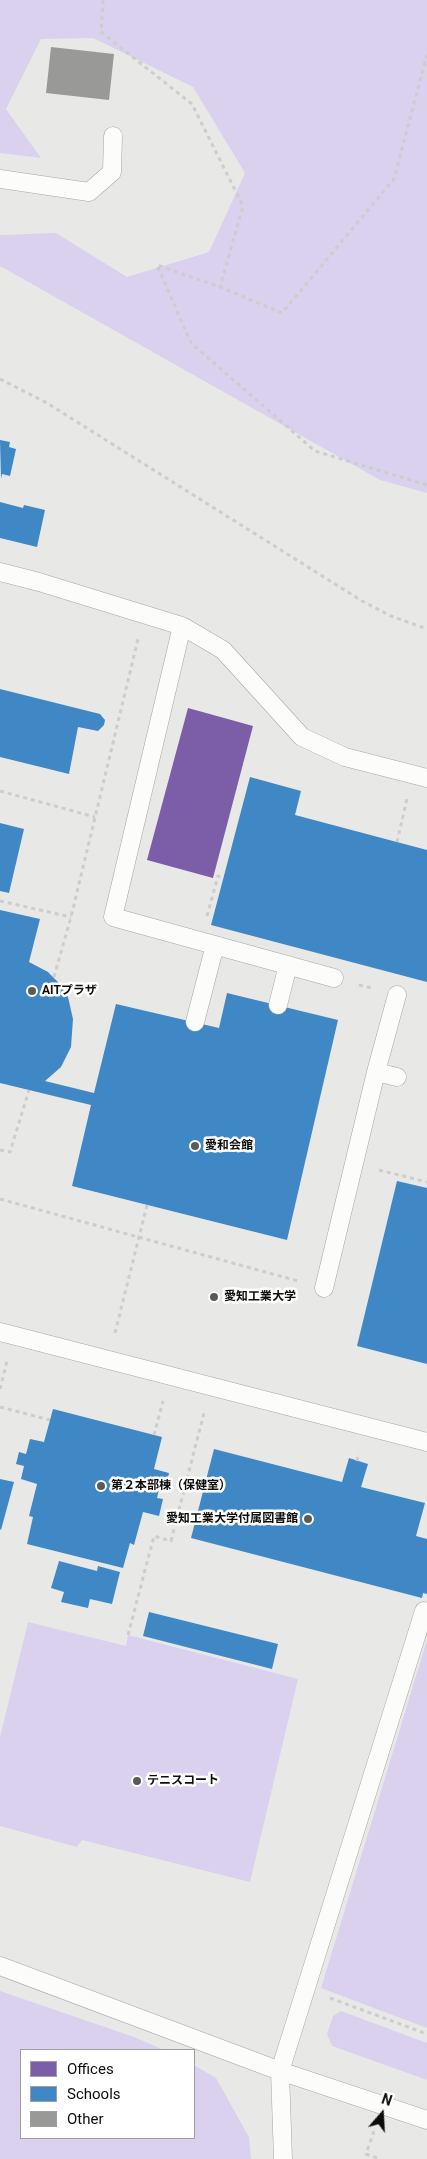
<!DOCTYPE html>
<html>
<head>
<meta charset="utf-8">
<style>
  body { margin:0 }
  #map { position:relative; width:427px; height:2159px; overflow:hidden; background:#e8e9e6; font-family:Roboto,sans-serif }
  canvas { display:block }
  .legend { position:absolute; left:20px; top:2049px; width:175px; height:90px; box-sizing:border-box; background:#fff; border:1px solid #9e9e9e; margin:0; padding:6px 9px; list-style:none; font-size:15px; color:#0d0d0c }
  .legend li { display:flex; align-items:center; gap:10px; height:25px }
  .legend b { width:25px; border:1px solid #9e9e9e }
  .north { position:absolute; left:357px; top:2089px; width:50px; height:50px; -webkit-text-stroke:4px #fff; paint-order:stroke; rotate:19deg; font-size:14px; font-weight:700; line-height:20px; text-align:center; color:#0d0d0c }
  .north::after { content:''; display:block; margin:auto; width:18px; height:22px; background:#0d0d0c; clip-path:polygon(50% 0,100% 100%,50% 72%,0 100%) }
</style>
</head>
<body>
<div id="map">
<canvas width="427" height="2159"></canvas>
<ul class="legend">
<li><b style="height:14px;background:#7b5ea7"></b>Offices</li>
<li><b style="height:14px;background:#3f88c5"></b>Schools</li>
<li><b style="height:14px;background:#999a98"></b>Other</li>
</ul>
<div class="north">N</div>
</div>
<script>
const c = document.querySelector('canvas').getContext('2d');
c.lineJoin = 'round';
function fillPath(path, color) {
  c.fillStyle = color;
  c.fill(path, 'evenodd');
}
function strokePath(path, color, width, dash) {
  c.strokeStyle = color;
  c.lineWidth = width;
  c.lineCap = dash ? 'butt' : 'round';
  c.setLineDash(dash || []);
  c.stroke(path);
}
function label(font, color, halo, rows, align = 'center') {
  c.font = font + ' Roboto,"Noto Sans JP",sans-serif';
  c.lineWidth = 5;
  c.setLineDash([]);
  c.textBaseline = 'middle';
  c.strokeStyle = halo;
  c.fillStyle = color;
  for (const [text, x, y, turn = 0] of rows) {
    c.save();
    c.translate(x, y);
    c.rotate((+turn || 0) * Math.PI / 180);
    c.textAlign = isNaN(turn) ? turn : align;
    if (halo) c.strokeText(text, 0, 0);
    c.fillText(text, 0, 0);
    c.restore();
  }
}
const green = new Path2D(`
  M0,0H427V493L380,480L0,266V235L56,233L127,277L209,252L245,173L193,87L93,38L41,39L6,109L41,158L0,153Z
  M28,1622L126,1646L128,1635L298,1679L250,1882L82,1840L77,1847L0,1826V1737Z
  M427,1640V2028L321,1988Z
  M0,1991L134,2037L164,2050H21V2138H194V2065L216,2078L249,2137L251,2159H0Z
  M341,2011L427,2043V2080L332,2046L327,2034L333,2016Z`);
const offices = new Path2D(`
  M188,708L253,726L213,878L147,860Z`);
const schools = new Path2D(`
  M0,440L10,442L9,447L16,449L10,476L2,474L1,479Z
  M0,502L23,508L24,505L45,510L37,547L0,538Z
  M0,689L100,714L105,720L104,725L98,731L78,727L69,774L0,757Z
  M250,777L301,791L295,815L427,850V982L211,925Z
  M0,823L24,829L9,893L0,891Z
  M0,910L40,919L29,962L48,972L61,985L68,997L73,1019L71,1047L61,1067L45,1081L94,1093L116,1004L219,1028L227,993L338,1020L287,1240L72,1186L91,1105L0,1083Z
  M397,1181L427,1188V1364L357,1346Z
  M53,1409L162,1437L154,1469L169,1473L165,1491L159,1489L157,1498L163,1499L159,1516L143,1512L134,1545L130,1543L123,1568L27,1544L33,1517L29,1516L37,1484L21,1479L24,1466L16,1464L19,1452L26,1454L30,1439L44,1442Z
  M214,1449L342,1482L349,1458L368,1464L361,1487L425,1503L416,1536L427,1539V1594L423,1593L422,1598L191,1538Z
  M0,1479L14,1482L1,1530L0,1529Z
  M59,1561L97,1571L98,1566L120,1572L112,1604L90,1599L88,1608L61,1602L64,1592L51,1588Z
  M149,1612L278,1644L272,1669L143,1636Z`);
const building = new Path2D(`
  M51,47L114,54L109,100L46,93Z`);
const path = new Path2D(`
  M103,0L101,32L192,104L243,206L220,287
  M427,54L394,179L282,313L220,287L157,265L191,343L315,451L427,485
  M0,379L47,403L362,601L391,616L427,629
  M0,791L95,817
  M397,842L407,799
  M0,901L71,917
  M207,916L218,876L223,878
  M54,977L71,917L138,639
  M359,985L372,988
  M0,1150L10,1152L29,1090
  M379,1170L427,1182
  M0,1199L298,1281
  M115,1333L147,1205
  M0,1389L7,1361
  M0,1407L50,1420
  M154,1435L163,1401
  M357,1461L359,1453
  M128,1635L154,1536L171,1541L204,1413
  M330,1998L427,2034
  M374,2131L366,2154L380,2159`);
const lane = new Path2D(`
  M0,179L89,192L112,172L113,136
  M0,572L39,582L182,626L223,650L302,737L345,757L427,778
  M182,626L113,917L334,978
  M278,1005L288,965
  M195,1022L215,945
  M376,1072L397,1077
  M324,1288L376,1072L397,995
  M0,1332L427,1442
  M0,1966L280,2071L427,2120
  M283,2159L280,2071L424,1611L427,1612`);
const markers = [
  [32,991,5,"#5a5a58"],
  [195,1146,5,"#5a5a58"],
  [214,1297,5,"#5a5a58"],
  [101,1486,5,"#5a5a58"],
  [308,1519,5,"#5a5a58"],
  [137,1781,5,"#5a5a58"]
];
const poiNames = [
  ["AITプラザ",42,991],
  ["愛和会館",205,1146],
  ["愛知工業大学",224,1297],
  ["第２本部棟（保健室）",111,1486],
  ["愛知工業大学付属図書館",298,1519,"right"],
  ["テニスコート",147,1781]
];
fillPath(green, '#dad1ef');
fillPath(offices, '#7b5ea7');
fillPath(schools, '#3f88c5');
fillPath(building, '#999a98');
strokePath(lane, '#a6a6a5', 19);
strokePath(path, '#cccdcc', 3, [4, 4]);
strokePath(lane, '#fcfcfb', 18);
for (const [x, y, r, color] of markers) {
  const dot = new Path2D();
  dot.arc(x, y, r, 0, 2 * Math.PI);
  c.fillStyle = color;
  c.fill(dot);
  strokePath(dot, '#fff', 2);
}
label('bold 12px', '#0d0d0c', '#fff', poiNames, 'left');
</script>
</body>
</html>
